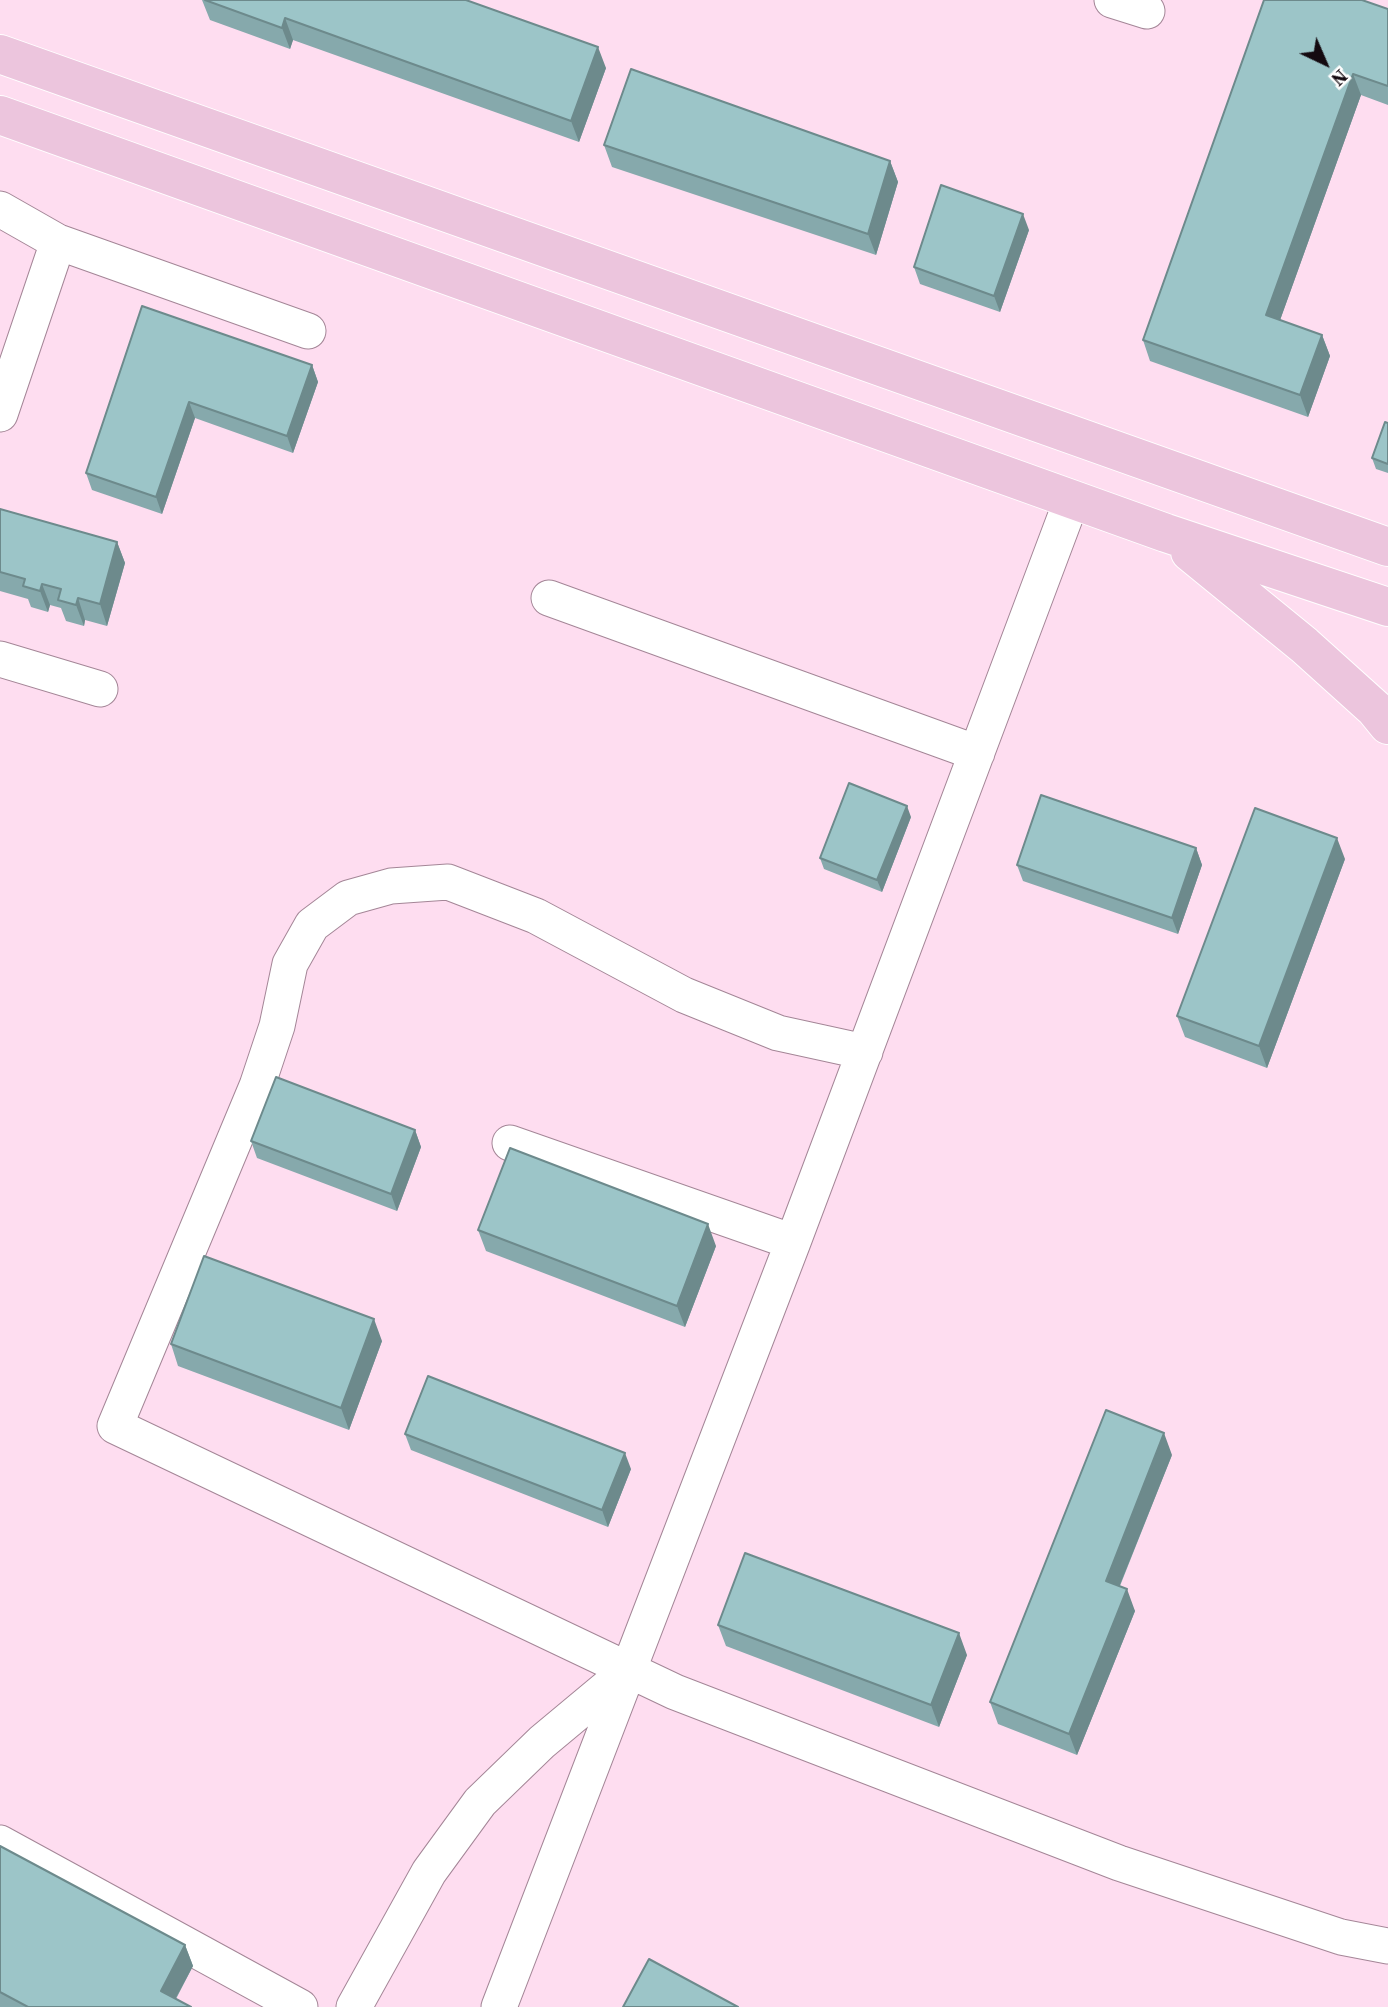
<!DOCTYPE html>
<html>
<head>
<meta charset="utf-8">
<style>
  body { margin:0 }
  #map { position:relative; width:1388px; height:2007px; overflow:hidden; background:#feddf0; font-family:"Source Serif 4",serif }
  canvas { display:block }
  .north { position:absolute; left:1290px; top:28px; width:70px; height:70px; -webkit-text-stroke:5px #fff; paint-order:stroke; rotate:136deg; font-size:19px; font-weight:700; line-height:28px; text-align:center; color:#140a10 }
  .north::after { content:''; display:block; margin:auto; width:24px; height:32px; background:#140a10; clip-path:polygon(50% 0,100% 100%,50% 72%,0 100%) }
</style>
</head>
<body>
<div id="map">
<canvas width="1388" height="2007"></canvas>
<div class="north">N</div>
</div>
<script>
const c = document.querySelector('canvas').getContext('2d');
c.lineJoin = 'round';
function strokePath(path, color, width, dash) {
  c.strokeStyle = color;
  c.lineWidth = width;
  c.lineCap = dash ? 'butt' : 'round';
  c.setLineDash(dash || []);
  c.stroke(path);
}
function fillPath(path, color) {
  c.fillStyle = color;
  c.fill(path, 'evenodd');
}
const minor = new Path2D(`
  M1112,0L1147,11
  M0,209L58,242L308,331
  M0,414L58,242
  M549,598L977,753
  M0,659L100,689
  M865,1052L778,1033L684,995L536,916L448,882L391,886L348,898L312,925L290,964L277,1026L257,1086L115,1426L675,1692L1119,1863L1341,1937L1388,1946
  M510,1143L793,1242
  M0,1843L300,2007
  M354,2007L429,1872L480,1802L542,1742L626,1672
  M499,2007L793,1242L1072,499`);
const major = new Path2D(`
  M0,54L1388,547
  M0,115L1166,533L1388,607
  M1190,552L1304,645L1375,709L1388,725`);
const wall = new Path2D(`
  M202,0H466L606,68L579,142L293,40L290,49L210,20Z
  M1388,9V105L1361,95L1280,320L1322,335L1330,356L1308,417L1150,361L1143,340Z
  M604,145L890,161L898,182L876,255L612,167Z
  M1029,230L1000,312L920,284L914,267Z
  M142,306L312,365L318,382L293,453L195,418L162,514L92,490L86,473Z
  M1388,423V473L1376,469L1372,458Z
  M0,509L117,542L125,563L107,626L85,620L84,626L66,621L61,608L50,605L48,612L31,607L28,599L0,591Z
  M911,817L882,892L824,869L820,858Z
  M1196,848L1202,865L1178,934L1023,881L1017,865Z
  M1345,859L1267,1068L1185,1037L1177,1016Z
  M415,1130L421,1147L397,1211L257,1158L251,1141Z
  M478,1230L716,1246L685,1327L486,1251Z
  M382,1341L349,1430L178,1366L171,1344Z
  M405,1434L631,1469L608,1527L411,1450Z
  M1172,1455L1120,1586L1135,1611L1077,1755L998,1724L990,1702Z
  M718,1625L967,1655L939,1727L726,1646Z
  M0,1846L185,1945L193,1966L176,1999L191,2007H0Z`);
const shadedWall = new Path2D(`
  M285,18L293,40L290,49L282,28Z
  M598,47L606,68L579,142L571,121Z
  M1353,74L1361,95L1274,337L1266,315Z
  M890,161L898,182L876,255L868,234Z
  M1023,214L1029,230L1000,312L994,296Z
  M1322,335L1330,356L1308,417L1300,395Z
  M312,365L318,382L293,453L287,436Z
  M189,402L195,418L162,514L156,497Z
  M117,542L125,563L107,626L100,604Z
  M42,584L50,605L48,612L40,591Z
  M78,598L85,620L84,626L76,605Z
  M907,806L911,817L882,892L877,880Z
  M1337,838L1345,859L1267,1068L1259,1046Z
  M1196,848L1202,865L1178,934L1172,918Z
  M415,1130L421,1147L397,1211L391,1194Z
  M708,1224L716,1246L685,1327L677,1306Z
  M374,1319L382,1341L349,1430L341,1408Z
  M1164,1433L1172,1455L1113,1602L1106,1581Z
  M625,1453L631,1469L608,1527L602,1510Z
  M1127,1589L1135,1611L1077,1755L1069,1734Z
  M959,1633L967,1655L939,1727L931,1705Z
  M185,1945L193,1966L171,2007L161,1991Z`);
const building = new Path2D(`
  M205,0H466L598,47L571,121L285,18L282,28Z
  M1264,0H1362L1388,9V86L1353,74L1266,315L1322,335L1300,395L1143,340Z
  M631,69L890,161L868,234L604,145Z
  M941,185L1023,214L994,296L914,267Z
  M142,306L312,365L287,436L189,402L156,497L86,473Z
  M1385,422L1388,423V464L1372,458Z
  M0,509L117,542L100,604L78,598L76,605L58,600L61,589L42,584L40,591L23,586L25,579L0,572Z
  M849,783L907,806L877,880L820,858Z
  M1041,795L1196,848L1172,918L1017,865Z
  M1255,808L1337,838L1259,1046L1177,1016Z
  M276,1077L415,1130L391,1194L251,1141Z
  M510,1148L708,1224L677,1306L478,1230Z
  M204,1256L374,1319L341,1408L171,1344Z
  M428,1376L625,1453L602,1510L405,1434Z
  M1106,1410L1164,1433L1106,1581L1127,1589L1069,1734L990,1702Z
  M745,1553L959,1633L931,1705L718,1625Z
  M0,1846L185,1945L161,1991L191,2007H28L0,1992Z
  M649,1959L738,2007H623Z`);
strokePath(minor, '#a48697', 37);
strokePath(major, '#fff', 40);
strokePath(minor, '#fff', 35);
strokePath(major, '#ecc5dd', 38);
fillPath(wall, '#86a9ac');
fillPath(shadedWall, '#6d8a8c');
fillPath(building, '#9cc5c8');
strokePath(building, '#6d8a8c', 2);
</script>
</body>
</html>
